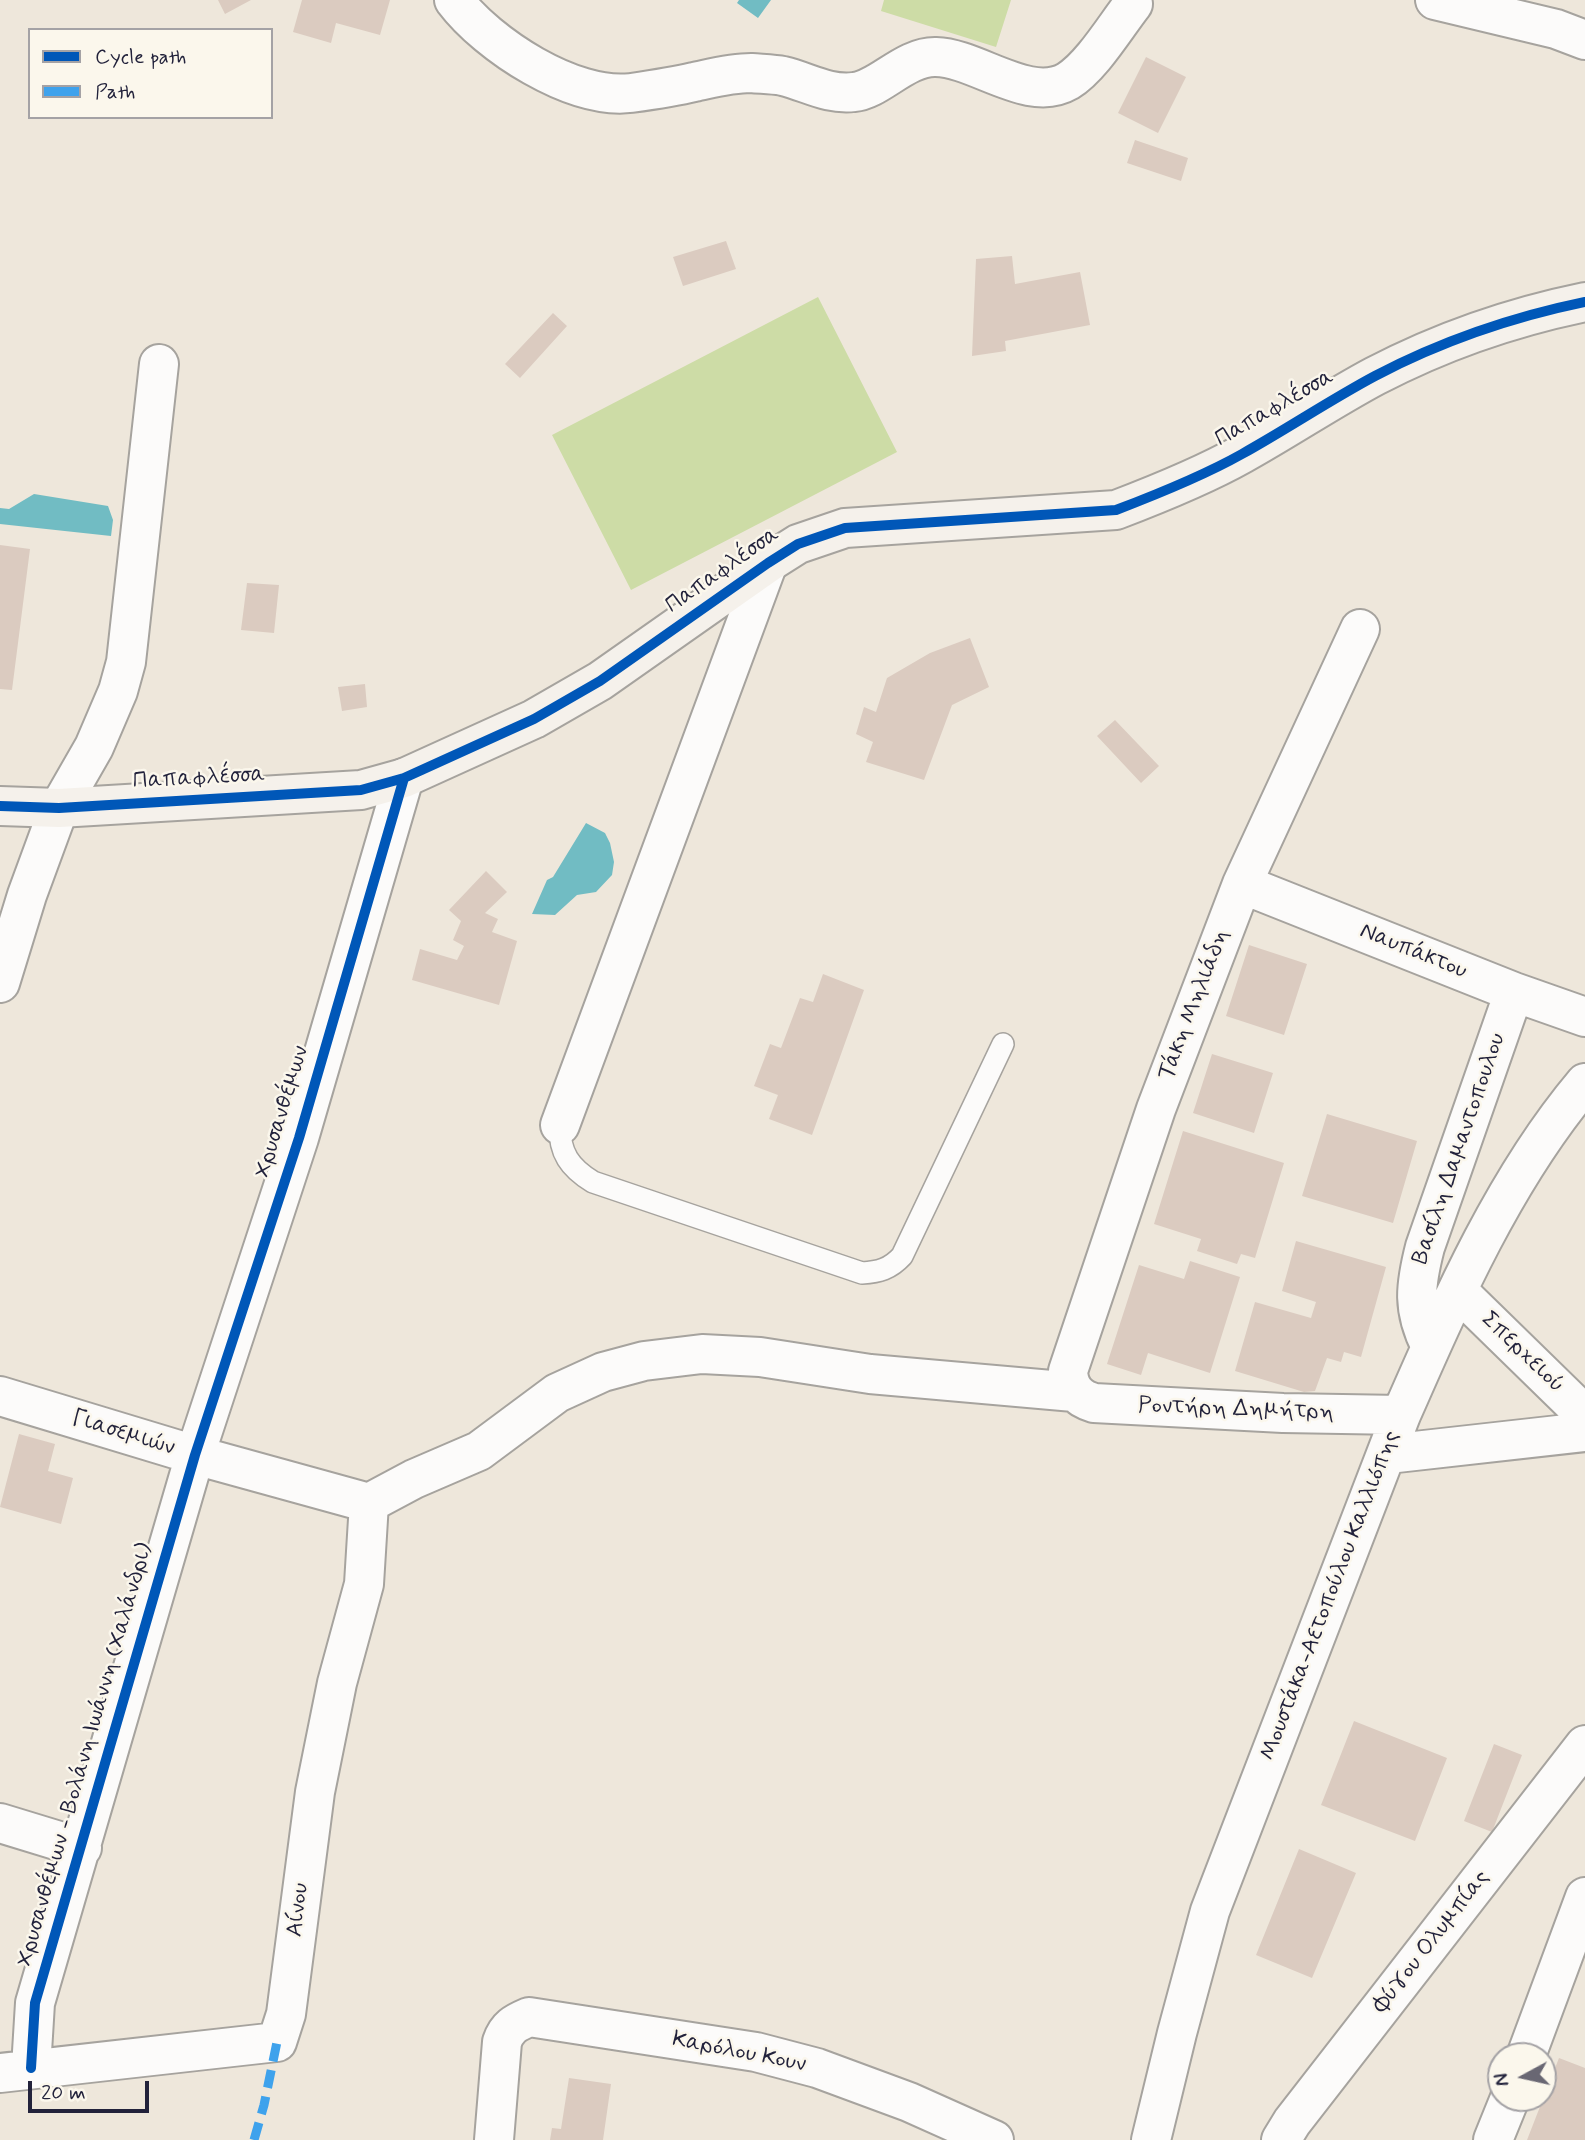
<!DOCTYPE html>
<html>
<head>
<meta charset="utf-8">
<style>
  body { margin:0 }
  #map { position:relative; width:1585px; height:2140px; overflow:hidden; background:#eee7db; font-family:Mynerve,sans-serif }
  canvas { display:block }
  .legend { position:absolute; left:28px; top:28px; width:245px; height:91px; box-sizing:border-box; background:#fbf7ec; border:2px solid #a4a2a5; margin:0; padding:9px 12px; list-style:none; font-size:21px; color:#22223b }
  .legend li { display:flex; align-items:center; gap:14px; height:35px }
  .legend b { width:35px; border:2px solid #a4a2a5 }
  .north { position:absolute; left:1487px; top:2042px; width:70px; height:70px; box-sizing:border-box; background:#fbf7ec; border:2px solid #a4a2a5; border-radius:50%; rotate:262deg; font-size:19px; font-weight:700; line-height:28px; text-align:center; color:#22223b }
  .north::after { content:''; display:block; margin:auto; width:24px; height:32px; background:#696773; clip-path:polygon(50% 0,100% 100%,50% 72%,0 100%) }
  .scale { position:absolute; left:28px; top:2081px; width:121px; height:32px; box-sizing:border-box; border:4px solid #22223b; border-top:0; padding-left:9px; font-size:21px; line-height:24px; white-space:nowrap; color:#22223b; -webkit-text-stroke:5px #fbf7ec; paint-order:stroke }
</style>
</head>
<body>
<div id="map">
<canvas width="1585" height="2140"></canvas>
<ul class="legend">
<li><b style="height:9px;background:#0057b8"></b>Cycle path</li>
<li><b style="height:9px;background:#3ea2ec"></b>Path</li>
</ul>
<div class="north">N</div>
<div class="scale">20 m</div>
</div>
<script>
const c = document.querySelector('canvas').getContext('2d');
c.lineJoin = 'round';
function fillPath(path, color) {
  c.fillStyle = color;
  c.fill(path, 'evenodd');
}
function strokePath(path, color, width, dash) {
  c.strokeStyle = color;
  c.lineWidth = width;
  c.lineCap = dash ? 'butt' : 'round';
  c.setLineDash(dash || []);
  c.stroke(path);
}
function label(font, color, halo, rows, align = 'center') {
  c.font = font + ' Mynerve,sans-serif';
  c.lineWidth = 5;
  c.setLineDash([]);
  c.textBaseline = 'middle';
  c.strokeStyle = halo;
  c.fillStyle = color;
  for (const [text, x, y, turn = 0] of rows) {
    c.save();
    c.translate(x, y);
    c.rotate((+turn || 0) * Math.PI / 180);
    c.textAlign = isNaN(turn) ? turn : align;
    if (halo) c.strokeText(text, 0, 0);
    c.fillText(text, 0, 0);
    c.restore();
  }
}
const green = new Path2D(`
  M884,0H1011L996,47L881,11Z
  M818,297L897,452L631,590L552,435Z`);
const water = new Path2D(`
  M739,0H771L758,18L737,3Z
  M34,494L108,506L113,520L111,536L0,524V508L9,509Z
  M586,823L605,833L610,843L614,862L612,875L596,892L577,895L555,915L532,914L547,880L553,877Z`);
const building = new Path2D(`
  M218,0H251L225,14Z
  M302,0H390L380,35L336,23L331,43L293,32Z
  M1146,57L1186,77L1158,133L1118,113Z
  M1135,140L1188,158L1181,181L1127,163Z
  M726,241L736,269L683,286L673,257Z
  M1012,256L1015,284L1080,272L1090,325L1005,341L1006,351L972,356L976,259Z
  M553,313L567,326L520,378L505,364Z
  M0,545L30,549L12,690L0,689Z
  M247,583L279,585L274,633L241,630Z
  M970,638L989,687L952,705L924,780L866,762L873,742L856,734L864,707L876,712L887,678L930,653Z
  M365,684L367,707L342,711L338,687Z
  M1115,720L1159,766L1141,783L1097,736Z
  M486,871L507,892L485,913L498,919L492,932L517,941L499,1005L412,980L420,949L457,960L464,946L453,940L461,921L449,910Z
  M1249,945L1307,964L1284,1035L1226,1016Z
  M823,974L864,990L812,1135L769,1119L778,1095L754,1086L770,1044L781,1048L800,998L813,1002Z
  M1212,1054L1273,1073L1254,1133L1193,1113Z
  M1327,1114L1417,1141L1393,1223L1302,1196Z
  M1183,1131L1284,1163L1255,1258L1241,1254L1237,1264L1197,1251L1201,1239L1154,1224Z
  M1296,1241L1386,1267L1361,1357L1344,1352L1341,1362L1327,1358L1315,1391L1304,1392L1235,1371L1255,1302L1311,1318L1316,1302L1282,1291Z
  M1190,1261L1240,1277L1210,1373L1148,1353L1141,1375L1107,1364L1139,1265L1184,1279Z
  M19,1434L55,1444L48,1471L73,1478L61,1524L0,1507Z
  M1354,1721L1447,1758L1415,1841L1321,1805Z
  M1494,1744L1522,1755L1492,1832L1464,1821Z
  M1299,1849L1356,1873L1312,1978L1256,1955Z
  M1559,2058L1585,2068V2140H1527Z
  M569,2078L611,2084L603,2140H550L552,2128L561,2129Z`);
const lane = new Path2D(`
  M560,1125C559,1153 570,1168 593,1182L862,1273C879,1272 890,1269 902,1256L1003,1044`);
const street = new Path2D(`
  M454,0C488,45 573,100 631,93C652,90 673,87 694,82C713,78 731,73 751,73C762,74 773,74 783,76C808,82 827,95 854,92C879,90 905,56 936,57C977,58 1029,104 1068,81C1092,66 1115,27 1133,4
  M1435,0L1556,29L1585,40
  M1360,629L1242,884L1156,1109L1068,1371C1069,1388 1077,1398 1094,1403L1283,1413L1401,1415
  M1242,884L1514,992L1585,1017
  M0,983L27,895L59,808L94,747L118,691L126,662L159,364
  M560,1125L768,563
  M1458,1291L1585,1415
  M1431,1347C1412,1310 1415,1286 1425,1247L1514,992
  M0,1396L195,1455L369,1503
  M1388,1454L1585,1432
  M369,1503L414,1479L479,1451L557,1393L603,1372L644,1361L702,1354L760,1357L870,1374L1074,1392
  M0,1823L82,1848
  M1526,2056L1585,1897
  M31,2068L35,2003L195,1455L299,1138L404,778
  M0,2073L277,2042L286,2014L315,1792L337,1683L364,1584L369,1503
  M494,2140L502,2042C507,2027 515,2023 529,2017L756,2052L817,2068L909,2102L994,2140
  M1151,2140L1177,2033L1210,1911L1401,1415C1451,1301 1504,1179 1585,1083
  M1281,2140L1292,2122L1585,1745
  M1493,2140L1510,2098`);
const secondary = new Path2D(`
  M0,806L59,808L361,790L404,778L534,719L600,681L768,563L798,544L845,528L1116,510C1158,494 1203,476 1242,454C1287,429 1330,400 1375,376C1442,341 1512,317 1585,302`);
const quiet = new Path2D(`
  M254,2140L264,2105L277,2042`);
const cycleway = new Path2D(`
  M0,806L59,808L361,790L404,778L534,719L600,681L768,563L798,544L845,528L1116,510C1158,494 1203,476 1242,454C1287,429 1330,400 1375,376C1442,341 1512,317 1585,302
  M31,2068L35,2003L195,1455L299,1138L404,778`);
const streetNames = [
  ["Παπαφλέσσα",1275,409,-30],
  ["Παπαφλέσσα",723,571,-35],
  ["Παπαφλέσσα",199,779,-3],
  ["Ναυπάκτου",1413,952,22],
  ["Τάκη Μηλιάδη",1195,1005,-69],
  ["Χρυσανθέμων",283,1112,-73],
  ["Βασίλη Δαμαντοπουλου",1460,1149,-71],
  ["Σπερχειού",1522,1353,44],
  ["Ροντήρη Δημήτρη",1236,1410,2],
  ["Γιασεμιών",123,1434,17],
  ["Μουστάκα-Αετοπούλου Καλλιόπης",1331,1596,-69],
  ["Χρυσανθέμων - Βολάνη Ιωάννη (Χαλάνδρι)",86,1755,-74],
  ["Αίνου",299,1910,-83],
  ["Φύγου Ολυμπίας",1432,1942,-52],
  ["Καρόλου Κουν",739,2053,11]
];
fillPath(green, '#cddca6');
fillPath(water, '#71bcc3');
fillPath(building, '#dbcbc0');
strokePath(lane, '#a6a39e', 24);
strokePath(street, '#a6a39e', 42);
strokePath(secondary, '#a6a39e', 42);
strokePath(lane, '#fcfbfa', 21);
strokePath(street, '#fcfbfa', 38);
strokePath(secondary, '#f5f1eb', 38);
strokePath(quiet, '#3ea2ec', 9, [18, 9]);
strokePath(cycleway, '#0057b8', 10);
label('23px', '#22223b', '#fbf7ec', streetNames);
</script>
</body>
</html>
